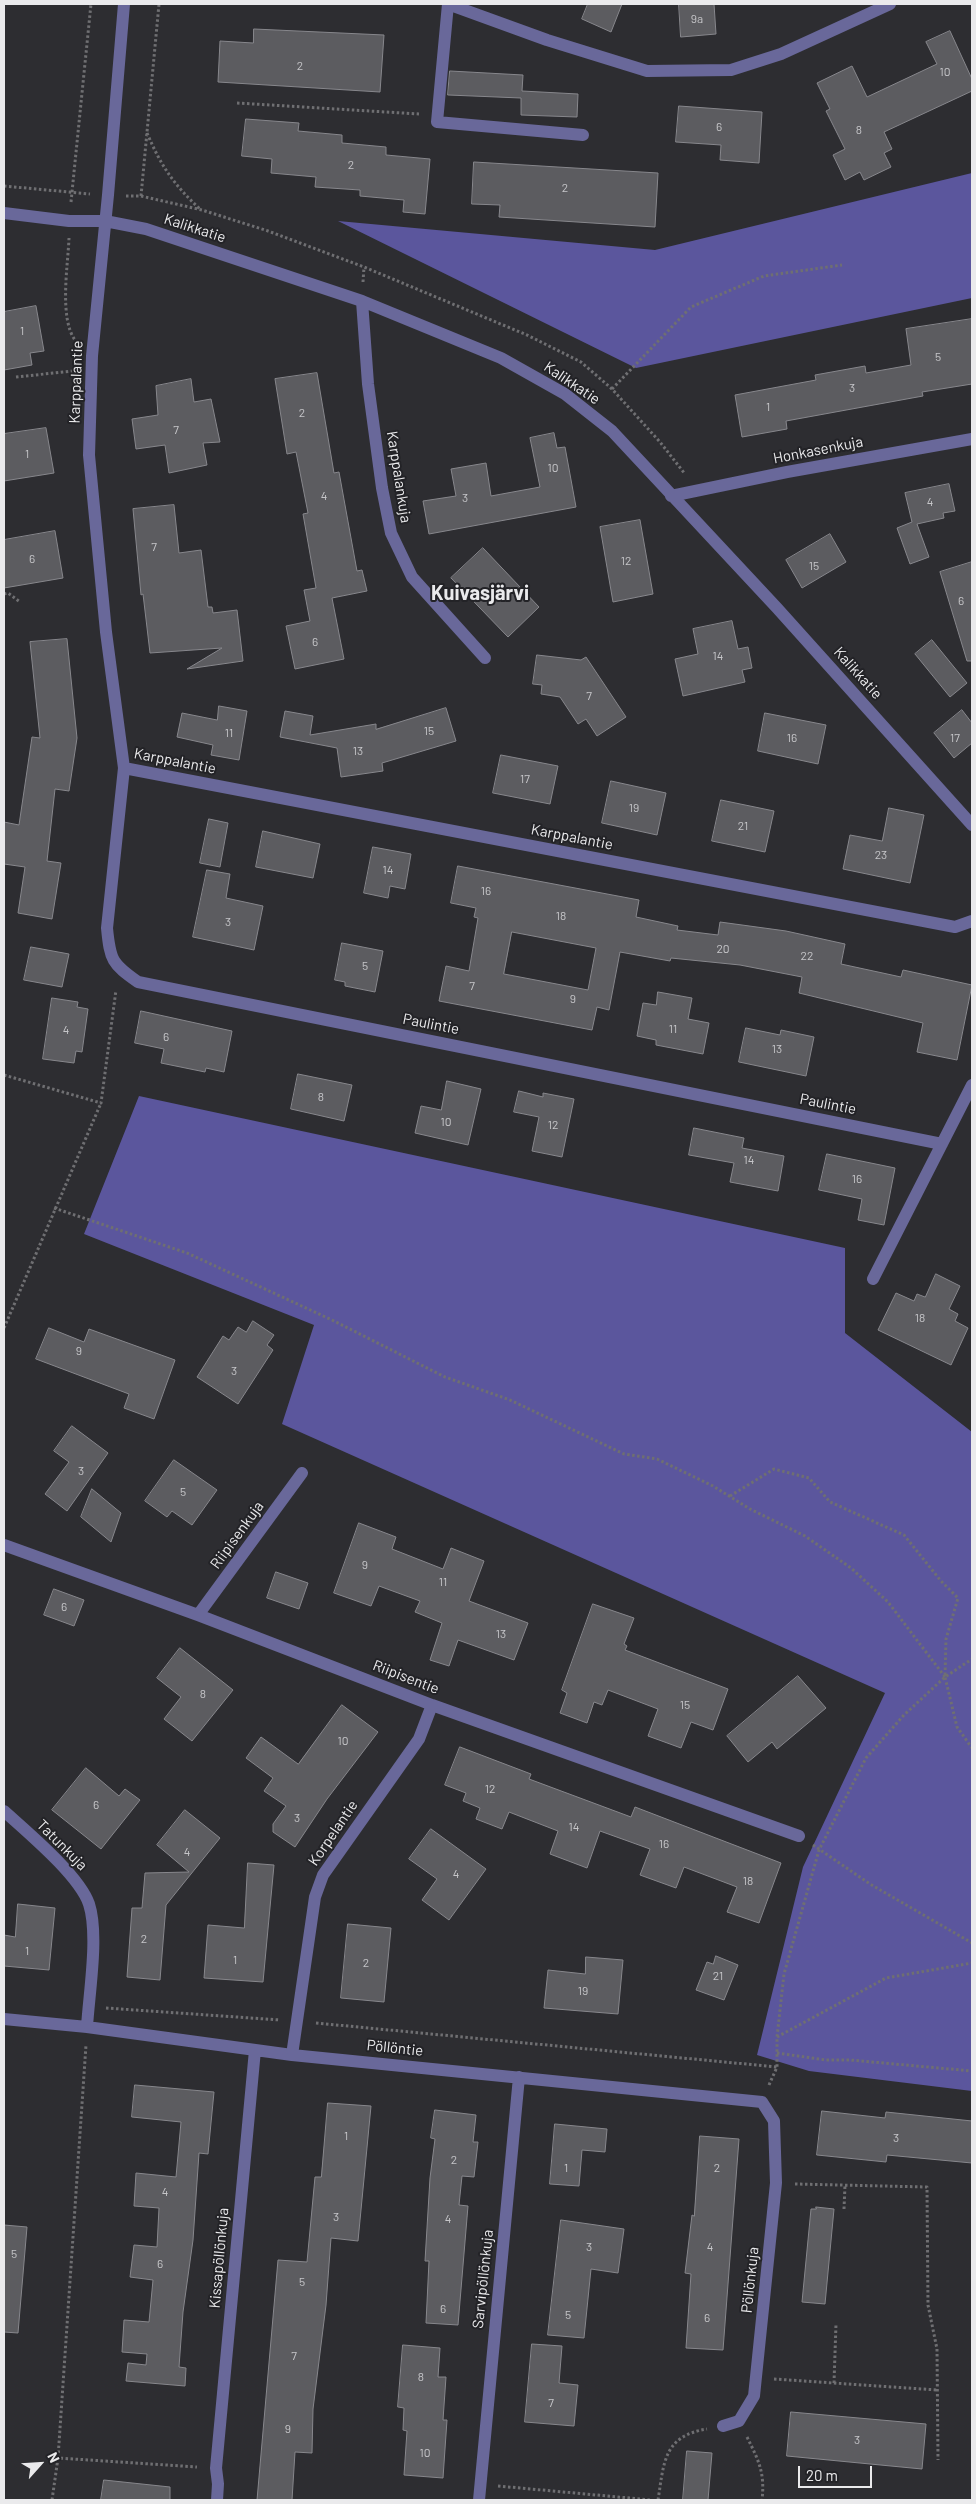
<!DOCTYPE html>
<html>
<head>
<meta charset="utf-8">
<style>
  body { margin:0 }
  #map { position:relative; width:976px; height:2504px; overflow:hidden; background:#2d2d31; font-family:Barlow,sans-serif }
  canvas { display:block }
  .frame { position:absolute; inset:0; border:5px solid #eaeaec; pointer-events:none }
  .north { position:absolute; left:15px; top:2439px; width:50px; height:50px; -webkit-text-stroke:4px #232327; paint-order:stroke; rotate:64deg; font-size:14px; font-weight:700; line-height:20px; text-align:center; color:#eaeaec }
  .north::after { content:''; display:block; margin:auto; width:18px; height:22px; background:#eaeaec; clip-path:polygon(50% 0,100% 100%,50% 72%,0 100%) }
  .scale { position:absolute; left:798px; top:2466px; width:74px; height:22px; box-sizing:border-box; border:2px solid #eaeaec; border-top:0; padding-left:6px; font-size:15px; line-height:18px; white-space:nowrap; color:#eaeaec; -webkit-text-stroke:4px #232327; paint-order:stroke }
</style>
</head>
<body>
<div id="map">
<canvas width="976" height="2504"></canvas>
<div class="frame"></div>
<div class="north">N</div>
<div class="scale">20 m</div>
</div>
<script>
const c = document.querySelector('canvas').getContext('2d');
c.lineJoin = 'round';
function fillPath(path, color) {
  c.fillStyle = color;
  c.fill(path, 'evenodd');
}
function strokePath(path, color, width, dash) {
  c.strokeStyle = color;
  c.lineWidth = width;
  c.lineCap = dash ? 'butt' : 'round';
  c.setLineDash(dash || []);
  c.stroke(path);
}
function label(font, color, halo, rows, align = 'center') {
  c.font = font + ' Barlow,sans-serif';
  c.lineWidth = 4;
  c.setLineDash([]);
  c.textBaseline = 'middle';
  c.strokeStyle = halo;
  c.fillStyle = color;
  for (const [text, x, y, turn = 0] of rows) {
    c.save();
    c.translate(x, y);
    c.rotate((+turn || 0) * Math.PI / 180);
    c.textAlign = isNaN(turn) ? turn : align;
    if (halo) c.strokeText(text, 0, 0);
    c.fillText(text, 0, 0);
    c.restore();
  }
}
const forest = new Path2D(`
  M972,173V298L636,368L338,221L655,250Z
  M139,1096L845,1248V1333L972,1432V2091L809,2071L757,2055L803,1867L885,1693L282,1424L314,1325L84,1234Z`);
const building = new Path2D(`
  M588,4H622L611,32L582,19Z
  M679,4H714L716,34L681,37Z
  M254,29L384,35L380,92L218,82L220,41L253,43Z
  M950,31L972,79V91L884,132L892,149L884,153L891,167L864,180L860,172L845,180L833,155L845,149L826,111L830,109L817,83L852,66L867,97L937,64L926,42Z
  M450,71L523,75L522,91L578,94L577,117L521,115V98L448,95Z
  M679,106L762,112L759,163L720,160L721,145L676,142Z
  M246,119L299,123L298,131L342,135V143L386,147V155L430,159L425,214L403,212L404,200L360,196V190L315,187L316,177L271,173L272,159L242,156Z
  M474,162L658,173L655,227L499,217L500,205L472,204Z
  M36,306L44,351L30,353L32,365L4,370V312Z
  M972,319V384L922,392L923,396L786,421L787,429L742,437L735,395L816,380L815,375L865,366L866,373L911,365L906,329Z
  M317,373L334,473L339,472L357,571L362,570L367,591L332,598L344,659L295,669L286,626L310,621L304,590L316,588L303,514L308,513L296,452L287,454L275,379Z
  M191,379L194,402L211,399L220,442L203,443L207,465L169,473L165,445L136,449L132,419L158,415L156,386Z
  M46,428L54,473L4,481V434Z
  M554,433L557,448L565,447L576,507L429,534L423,501L456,496L451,469L486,463L491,496L540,487L530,438Z
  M949,484L955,511L943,513L944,518L917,524L929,557L910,564L897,528L912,522L905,493Z
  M174,505L179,553L201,550L208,607H212L213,613L237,610L243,661L187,669L222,648L150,653L143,594L141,595L133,509Z
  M640,520L653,594L613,602L600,527Z
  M55,531L63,578L4,588V540Z
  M830,534L846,562L802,588L786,560Z
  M483,548L539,607L508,637L451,578Z
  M972,562V661H967L940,572Z
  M732,621L738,649L748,647L752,668L742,670L745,682L683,696L675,659L698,654L693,629Z
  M67,639L77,738L69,791L55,789L47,861L61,863L52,919L18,913L25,867L4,864V822L19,825L32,737L40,738L30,642Z
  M932,640L967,683L950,697L915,654Z
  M537,655L581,660L586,657L626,717L597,736L586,719L578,724L560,697L541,694L542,685L533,684Z
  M219,706L247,711L239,760L211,755L213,745L177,737L182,713L217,720Z
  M446,708L456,741L382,763L383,771L341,777L337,748L280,737L285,711L313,716L310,735L376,724V729Z
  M962,710L972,723V743L954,758L934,733Z
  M765,713L826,725L818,764L758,751Z
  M501,755L558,766L550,804L493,793Z
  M611,781L666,793L657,835L602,823Z
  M721,800L774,811L765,852L712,841Z
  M889,808L924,815L910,883L843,869L850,835L882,841Z
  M209,819L228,823L220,867L200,863Z
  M263,831L320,844L313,878L256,867Z
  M373,847L411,854L405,889L390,886L388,898L364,893Z
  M458,866L639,900L636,917L678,926L677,930L718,935L720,922L786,931L845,944L841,964L901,977L903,970L972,985L957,1060L917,1052L923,1023L799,993L802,977L740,965L671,958L670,961L620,952L609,1010L597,1007L592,1030L439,1001L446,966L469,971L478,918L474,917L476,908L451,903ZM512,932L596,948L588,990L504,974Z
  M207,870L230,874L226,898L263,906L254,950L193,937Z
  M342,943L383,951L375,992L345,986V982L335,980Z
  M31,947L69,954L62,987L24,980Z
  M658,992L692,998L688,1019L709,1023L703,1054L656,1045V1040L637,1036L643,1003L656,1005Z
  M52,998L78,1002L77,1007L88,1009L82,1052L76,1051L74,1063L43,1059Z
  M141,1011L232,1031L224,1072L206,1068L205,1072L161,1063L164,1049L135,1043Z
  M746,1028L780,1035L781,1030L814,1037L806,1076L739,1062Z
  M298,1074L352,1085L344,1121L291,1109Z
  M447,1081L481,1089L468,1145L415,1133L421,1106L441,1110Z
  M519,1091L543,1097V1093L574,1099L562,1157L532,1151L539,1117L514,1112Z
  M694,1128L744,1138L742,1148L784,1156L778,1191L730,1182L734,1163L689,1155Z
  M827,1154L895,1168L884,1225L858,1220L862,1199L819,1190Z
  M936,1274L960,1286L949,1309L958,1314L955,1321L968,1328L951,1365L878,1330L896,1293L914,1301L917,1294L925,1297Z
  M253,1321L274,1335L267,1345L273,1350L238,1404L197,1377L223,1336L229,1340L238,1327L246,1332Z
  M49,1328L84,1342L89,1329L175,1360L154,1419L124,1408L129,1394L36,1359Z
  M72,1426L108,1453L67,1511L45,1494L69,1462L54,1451Z
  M174,1460L217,1490L192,1525L172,1511L167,1517L145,1501Z
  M92,1489L121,1513L111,1542L81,1517Z
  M359,1523L396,1537L392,1549L443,1569L451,1548L484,1561L469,1601L528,1623L514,1660L458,1640L449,1666L430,1660L442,1623L415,1612L420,1601L379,1586L371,1606L334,1593Z
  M276,1572L308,1583L299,1609L267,1598Z
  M54,1589L84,1600L74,1626L44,1615Z
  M593,1604L634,1618L624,1644L627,1646L625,1650L728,1689L713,1730L691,1722L681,1748L648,1736L658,1709L608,1690L602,1705L594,1702L587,1723L560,1713L567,1693L562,1690Z
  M180,1648L233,1690L192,1741L164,1719L181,1697L157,1678Z
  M798,1676L826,1708L777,1749L772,1742L748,1762L727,1736Z
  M342,1705L378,1732L327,1799L295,1847L273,1832V1824L286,1806L264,1791L273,1778L246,1758L261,1737L298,1764Z
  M460,1747L531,1774L529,1779L631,1817L635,1807L781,1863L759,1923L727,1912L737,1887L684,1867L676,1888L640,1875L650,1849L600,1831L587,1868L550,1854L558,1831L509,1812L502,1829L476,1819L480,1808L463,1801L466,1793L445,1785Z
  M86,1768L119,1796L125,1789L140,1800L101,1849L52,1810Z
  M185,1810L220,1838L166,1905L160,1980L127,1977L132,1908H142L145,1873L189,1872L157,1845Z
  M431,1829L486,1869L449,1920L422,1900L437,1879L409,1859Z
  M248,1863L274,1865L263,1982L204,1978L208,1925L244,1928Z
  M18,1904L55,1908L49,1970L4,1966V1935L15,1937Z
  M348,1924L391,1928L384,2002L341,1998Z
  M716,1956L738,1965L724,2000L696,1990L707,1962L713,1964Z
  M586,1957L623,1960L618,2014L544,2008L548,1970L585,1974Z
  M135,2085L214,2092L208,2154L199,2153L193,2240L183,2312L179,2367L186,2368L185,2386L126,2381L128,2363L146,2365L147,2354L122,2352L124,2320L149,2322L153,2280L130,2277L134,2245L157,2247L159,2208L134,2206L136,2173L176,2177L181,2122L132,2117Z
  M328,2103L371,2106L358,2241L331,2238L326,2305L313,2409L312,2453L295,2452L292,2500H257L278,2260L307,2262L315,2177H321Z
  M435,2110L476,2115L473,2142H478L474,2177L462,2176L459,2205L468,2206L458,2325L426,2323L429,2261H425L430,2178L435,2139L431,2138Z
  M822,2111L885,2118L886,2112L972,2121V2163L887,2155L886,2162L817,2155Z
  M555,2124L607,2129L605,2152L582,2150L579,2186L550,2184Z
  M700,2136L739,2139L723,2350L686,2348L691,2274L685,2273L692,2215L694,2216Z
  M816,2207L834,2209L825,2304L802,2302L811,2209H816Z
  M561,2220L624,2229L618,2273L591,2269L584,2338L548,2335Z
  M4,2225L27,2227L18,2333L4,2332Z
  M532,2344L562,2346L559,2383L578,2385L574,2426L525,2422Z
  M403,2345L440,2348L438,2377H446L443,2420H447L443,2478L404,2475L407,2431L403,2430L404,2408L398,2407Z
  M791,2412L926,2424L922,2469L787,2456Z
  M687,2451L712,2453L708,2500H683Z
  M104,2480L170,2487V2500H101Z`);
const path = new Path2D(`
  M237,103L419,114
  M147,133C161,166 174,185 200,209
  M4,186L90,194
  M126,196H141L202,210L268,231L364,267L527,335L581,362L612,389L660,442L685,474
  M141,196L159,4
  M71,202L91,4
  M69,238C68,265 59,318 75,340
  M363,282L364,267
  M16,377L73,371
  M612,389L691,307L764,276L842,265
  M4,594L8,593L20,602
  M4,1075L101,1103L116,990
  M54,1208L187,1253L332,1320L445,1377L510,1400L624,1454L657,1459L713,1486L750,1509L805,1536L851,1568L888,1602L945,1677
  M4,1328L101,1103
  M730,1496L774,1469L809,1478L830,1502L904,1535L941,1581L958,1598L946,1639L945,1677L957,1727L972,1748
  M813,1845L870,1884L972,1943
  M106,2008L280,2020
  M316,2023L777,2067
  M777,2037L886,1978L972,1963
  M777,2053L826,2060H850L972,2071
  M769,2085L777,2067V2037L784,1974L819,1850L866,1758L904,1715L945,1677L972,1659
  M795,2184L927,2187L928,2305L937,2349L938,2460
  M844,2209L845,2185
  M774,2379L937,2390
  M834,2383L836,2324
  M747,2437C759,2461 765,2473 762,2500
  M58,2458L86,2045
  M498,2486L651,2500
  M52,2500L58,2458L197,2467
  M658,2500C664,2463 663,2436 707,2429`);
const minor = new Path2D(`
  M124,4L108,195L92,356L89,455L106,632L124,768L955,927L972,921
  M448,4L547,40L647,71L731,70L781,54L890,4
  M448,4L437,122L583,135
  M4,213L69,221H105L146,229L362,301L501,358L565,394L612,431L777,608L972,825
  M362,301L368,384L382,488L391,533L412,577L485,658
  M671,496L787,472L972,439
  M124,768L107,928C110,960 112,964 138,982L942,1144
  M873,1279L972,1085
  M4,1545L198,1615L432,1705L799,1836
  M198,1615L302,1473
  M4,1811C27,1832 79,1875 89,1904C99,1935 89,1993 87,2027
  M4,2019L87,2027L292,2055L762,2102L774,2121L776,2183L754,2396L739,2421L723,2426
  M292,2055L315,1897L323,1875L419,1739L432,1705
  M217,2500L218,2484L216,2468L255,2050
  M479,2500L519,2077`);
const numberNames = [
  ["9a",697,19],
  ["2",300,66],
  ["10",945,72],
  ["6",719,127],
  ["8",859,130],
  ["2",351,165],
  ["2",565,188],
  ["1",22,331],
  ["5",938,357],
  ["3",852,388],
  ["1",768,407],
  ["2",302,413],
  ["7",176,430],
  ["1",27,454],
  ["10",553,468],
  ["4",324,496],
  ["3",465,498],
  ["4",930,502],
  ["7",154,547],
  ["6",32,559],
  ["12",626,561],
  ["15",814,566],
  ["6",961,601],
  ["6",315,642],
  ["14",718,656],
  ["7",589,696],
  ["15",429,731],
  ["11",229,733],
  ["16",792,738],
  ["17",955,738],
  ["13",358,751],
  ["17",525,779],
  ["19",634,808],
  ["21",743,826],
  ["23",881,855],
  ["14",388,870],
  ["16",486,891],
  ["18",561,916],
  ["3",228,922],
  ["20",723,949],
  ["22",807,956],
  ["5",365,966],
  ["7",472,986],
  ["9",573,999],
  ["11",673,1029],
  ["4",66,1030],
  ["6",166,1037],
  ["13",777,1049],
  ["8",321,1097],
  ["10",446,1122],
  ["12",553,1125],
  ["14",749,1160],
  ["16",857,1179],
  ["18",920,1318],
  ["9",79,1351],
  ["3",234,1371],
  ["3",81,1471],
  ["5",183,1492],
  ["9",365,1565],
  ["11",443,1582],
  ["6",64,1607],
  ["13",501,1634],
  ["8",203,1694],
  ["15",685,1705],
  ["10",343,1741],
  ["12",490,1789],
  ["6",96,1805],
  ["3",297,1818],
  ["14",574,1827],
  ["16",664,1844],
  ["4",187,1852],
  ["4",456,1874],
  ["18",748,1881],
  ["2",144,1939],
  ["1",27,1951],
  ["1",235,1960],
  ["2",366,1963],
  ["21",718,1976],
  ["19",583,1991],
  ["1",346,2136],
  ["3",896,2138],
  ["2",454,2160],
  ["1",566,2168],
  ["2",717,2168],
  ["4",165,2192],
  ["3",336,2217],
  ["4",448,2219],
  ["3",589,2247],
  ["4",710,2247],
  ["5",14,2254],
  ["6",160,2264],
  ["5",302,2282],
  ["6",443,2309],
  ["5",568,2315],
  ["6",707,2318],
  ["7",294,2356],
  ["8",421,2377],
  ["7",551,2403],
  ["9",288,2429],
  ["3",857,2440],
  ["10",425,2453]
];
const streetNames = [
  ["Kalikkatie",195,228,18],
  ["Karppalantie",76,382,-88],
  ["Kalikkatie",572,383,34],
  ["Honkasenkuja",818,450,-11],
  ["Karppalankuja",399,477,81],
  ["Kalikkatie",858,673,48],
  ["Karppalantie",175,761,11],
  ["Karppalantie",572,837,11],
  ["Paulintie",431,1024,11],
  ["Paulintie",828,1104,11],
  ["Riipisenkuja",237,1535,-54],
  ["Riipisentie",406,1677,21],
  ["Korpelantie",333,1833,-56],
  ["Tatunkuja",62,1845,45],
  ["Pöllöntie",395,2048,6],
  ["Kissapöllönkuja",219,2258,-85],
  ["Sarvipöllönkuja",483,2279,-84],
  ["Pöllönkuja",750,2280,-84]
];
const districtNames = [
  ["Kuivasjärvi",480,593]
];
fillPath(forest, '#5b569d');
fillPath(building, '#5c5c60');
strokePath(building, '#87878c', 1);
strokePath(path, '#6f6f72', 3, [2.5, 2.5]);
strokePath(minor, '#69689a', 12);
label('12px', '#c6c6c9', null, numberNames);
label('15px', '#eaeaec', '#232327', streetNames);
label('bold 20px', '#eaeaec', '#232327', districtNames);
</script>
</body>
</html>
